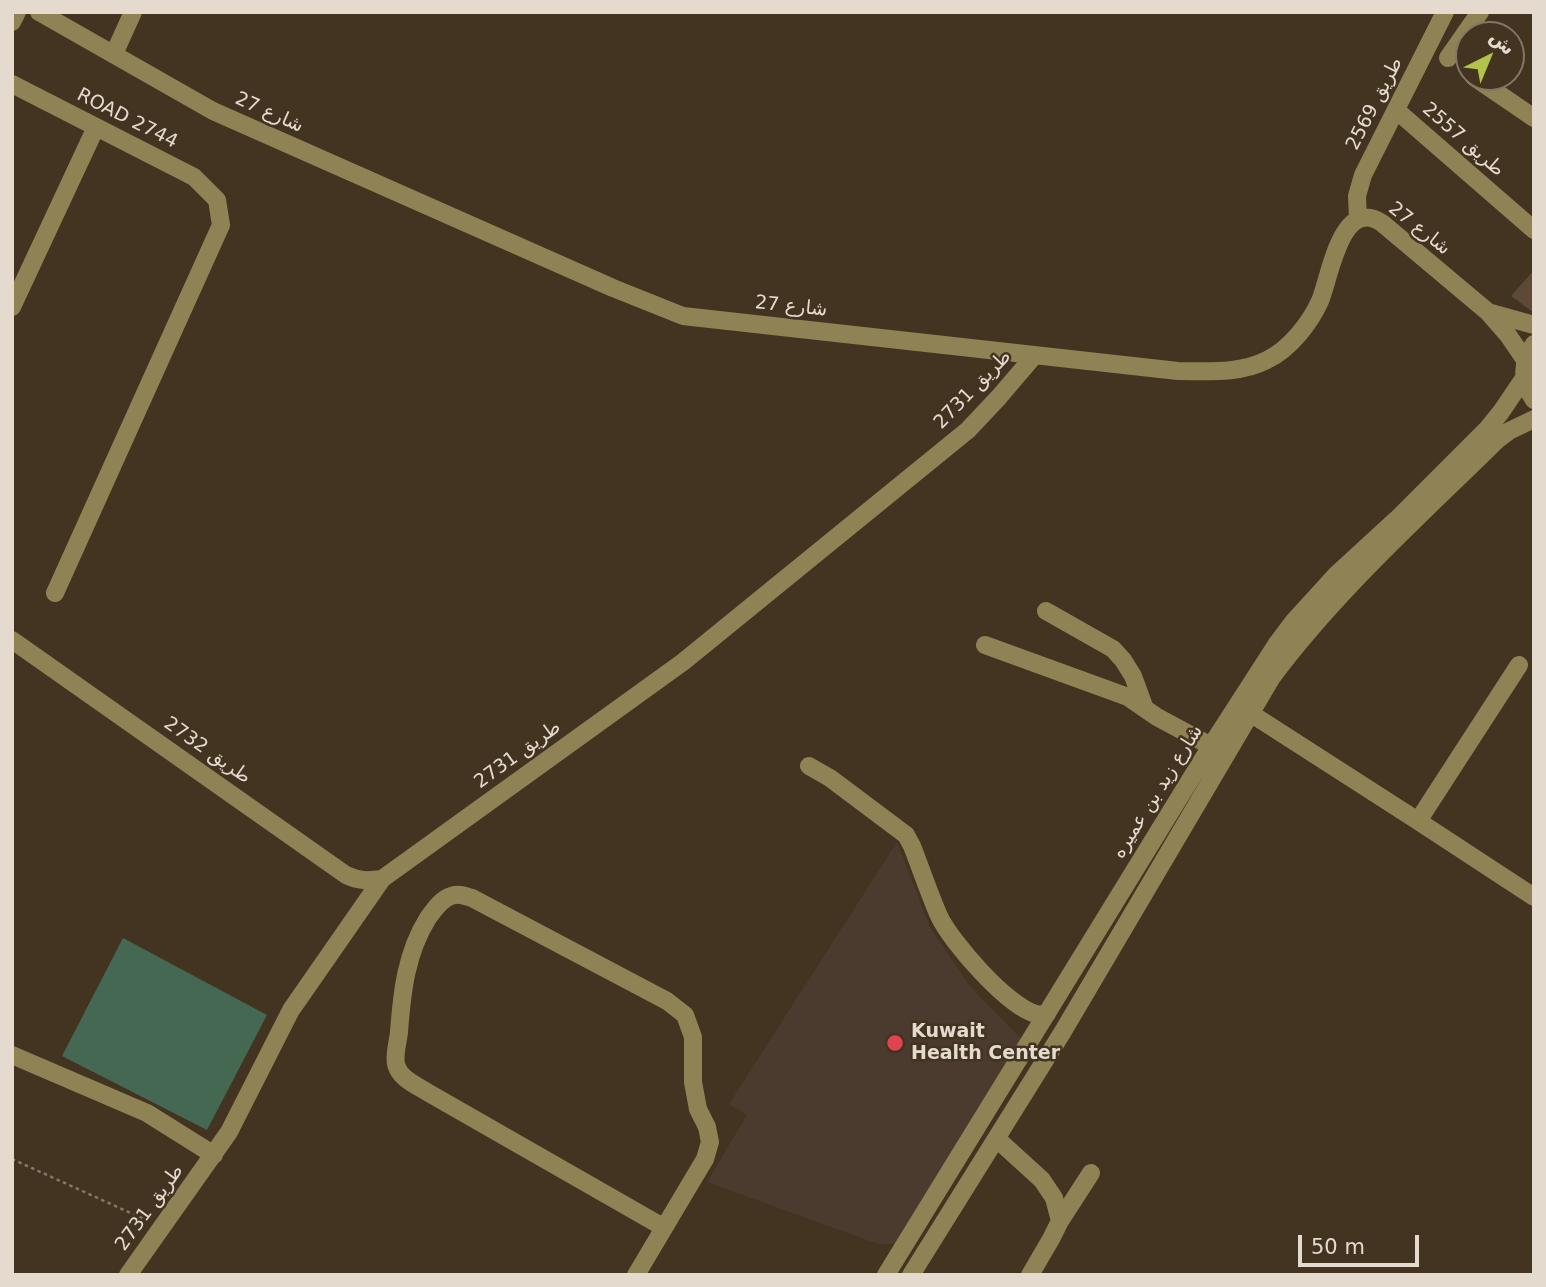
<!DOCTYPE html>
<html>
<head>
<meta charset="utf-8">
<style>
  body { margin:0 }
  #map { position:relative; width:1546px; height:1287px; overflow:hidden; background:#433321; font-family:"DejaVu Sans","Noto Naskh Arabic",sans-serif }
  canvas { display:block }
  .frame { position:absolute; inset:0; border:14px solid #e4dace; pointer-events:none }
  .north { position:absolute; left:1455px; top:21px; width:70px; height:70px; box-sizing:border-box; background:#433321; border:2px solid #837666; border-radius:50%; rotate:43deg; font-size:19px; font-weight:700; line-height:28px; text-align:center; color:#e4dace }
  .north::after { content:''; display:block; margin:auto; width:24px; height:32px; background:#b3c24b; clip-path:polygon(50% 0,100% 100%,50% 72%,0 100%) }
  .scale { position:absolute; left:1298px; top:1235px; width:121px; height:32px; box-sizing:border-box; border:4px solid #e4dace; border-top:0; padding-left:9px; font-size:21px; line-height:24px; white-space:nowrap; color:#e4dace; -webkit-text-stroke:5px #433321; paint-order:stroke }
</style>
</head>
<body>
<div id="map">
<canvas width="1546" height="1287"></canvas>
<div class="frame"></div>
<div class="north">ش</div>
<div class="scale">50 m</div>
</div>
<script>
const c = document.querySelector('canvas').getContext('2d');
c.lineJoin = 'round';
function fillPath(path, color) {
  c.fillStyle = color;
  c.fill(path, 'evenodd');
}
function strokePath(path, color, width, dash) {
  c.strokeStyle = color;
  c.lineWidth = width;
  c.lineCap = dash ? 'butt' : 'round';
  c.setLineDash(dash || []);
  c.stroke(path);
}
function label(font, color, halo, rows, align = 'center') {
  c.font = font + ' "DejaVu Sans","Noto Naskh Arabic",sans-serif';
  c.lineWidth = 5;
  c.setLineDash([]);
  c.textBaseline = 'middle';
  c.strokeStyle = halo;
  c.fillStyle = color;
  for (const [text, x, y, turn = 0] of rows) {
    c.save();
    c.translate(x, y);
    c.rotate((+turn || 0) * Math.PI / 180);
    c.textAlign = isNaN(turn) ? turn : align;
    if (halo) c.strokeText(text, 0, 0);
    c.fillText(text, 0, 0);
    c.restore();
  }
}
const medical = new Path2D(`
  M897,842L930,927L969,985L1020,1038L1024,1047L904,1241L893,1244H878L707,1182L747,1115L729,1104Z`);
const green = new Path2D(`
  M123,938L267,1015L207,1130L62,1056Z`);
const building = new Path2D(`
  M1534,270V313L1511,296Z`);
const path = new Path2D(`
  M12,1159L146,1220`);
const minor = new Path2D(`
  M39,12L213,111L613,288L683,316L1178,371C1208,371 1240,374 1267,360C1290,349 1310,323 1320,301C1330,277 1341,196 1382,223L1488,312L1508,335L1525,360
  M12,22L17,12
  M114,54L133,12
  M1448,58L1480,12
  M1474,77L1534,118
  M12,84L194,177L217,200L221,225L55,593
  M1396,110L1534,230
  M1358,219L1357,196L1363,175L1445,12
  M12,307L96,127
  M1491,313L1534,325
  M1534,344C1521,362 1521,382 1534,400
  M1046,611L1113,649L1123,660L1133,676L1144,706
  M12,640L346,875C359,881 368,881 382,879
  M985,645L1128,697L1157,717L1211,746
  M1250,713L1418,821L1519,665
  M809,766L830,778L906,835L912,846C921,869 929,893 939,916C951,942 1008,1007 1036,1014C1040,1015 1042,1014 1047,1014
  M1418,821L1534,897
  M12,1055L147,1113L214,1155
  M997,1139L1042,1180L1054,1198L1060,1221
  M128,1275L229,1132L291,1010L382,879L683,662L968,430L999,397L1034,356
  M636,1275L705,1159L710,1142L707,1127L698,1109L693,1082V1037L685,1015L667,1001L472,898C465,896 458,893 451,896C441,899 434,910 428,918C406,953 402,992 399,1032C398,1042 394,1054 396,1064C399,1078 416,1085 427,1092L663,1227
  M886,1275L1211,746L1276,645L1294,621L1335,576L1397,519L1488,428L1501,412L1524,378
  M911,1275L1062,1033L1272,677C1337,590 1419,517 1497,440L1509,431L1534,419
  M1030,1275L1051,1239L1060,1221L1091,1173`);
const markers = [
  [895,1043,9,"#e0444e"]
];
const streetNames = [
  ["طريق 2569",1375,104,-63],
  ["شارع 27",269,113,24],
  ["ROAD 2744",127,119,27],
  ["طريق 2557",1463,140,41],
  ["شارع 27",1419,229,38],
  ["شارع 27",791,307,6],
  ["طريق 2731",973,390,-46],
  ["طريق 2732",207,751,35],
  ["طريق 2731",518,755,-36],
  ["شارع زيد بن عميره",1158,792,-58],
  ["طريق 2731",150,1208,-54]
];
const poiNames = [
  ["Kuwait",911,1032],
  ["Health Center",911,1054]
];
fillPath(medical, '#4b3b2f');
fillPath(green, '#446852');
fillPath(building, '#5c4937');
strokePath(path, '#857768', 2.5, [3.5, 3.5]);
strokePath(minor, '#8f8254', 18);
for (const [x, y, r, color] of markers) {
  const dot = new Path2D();
  dot.arc(x, y, r, 0, 2 * Math.PI);
  c.fillStyle = color;
  c.fill(dot);
  strokePath(dot, '#433321', 2.5);
}
label('19px', '#e4dace', '#433321', streetNames);
label('bold 19px', '#e4dace', '#433321', poiNames, 'left');
</script>
</body>
</html>
